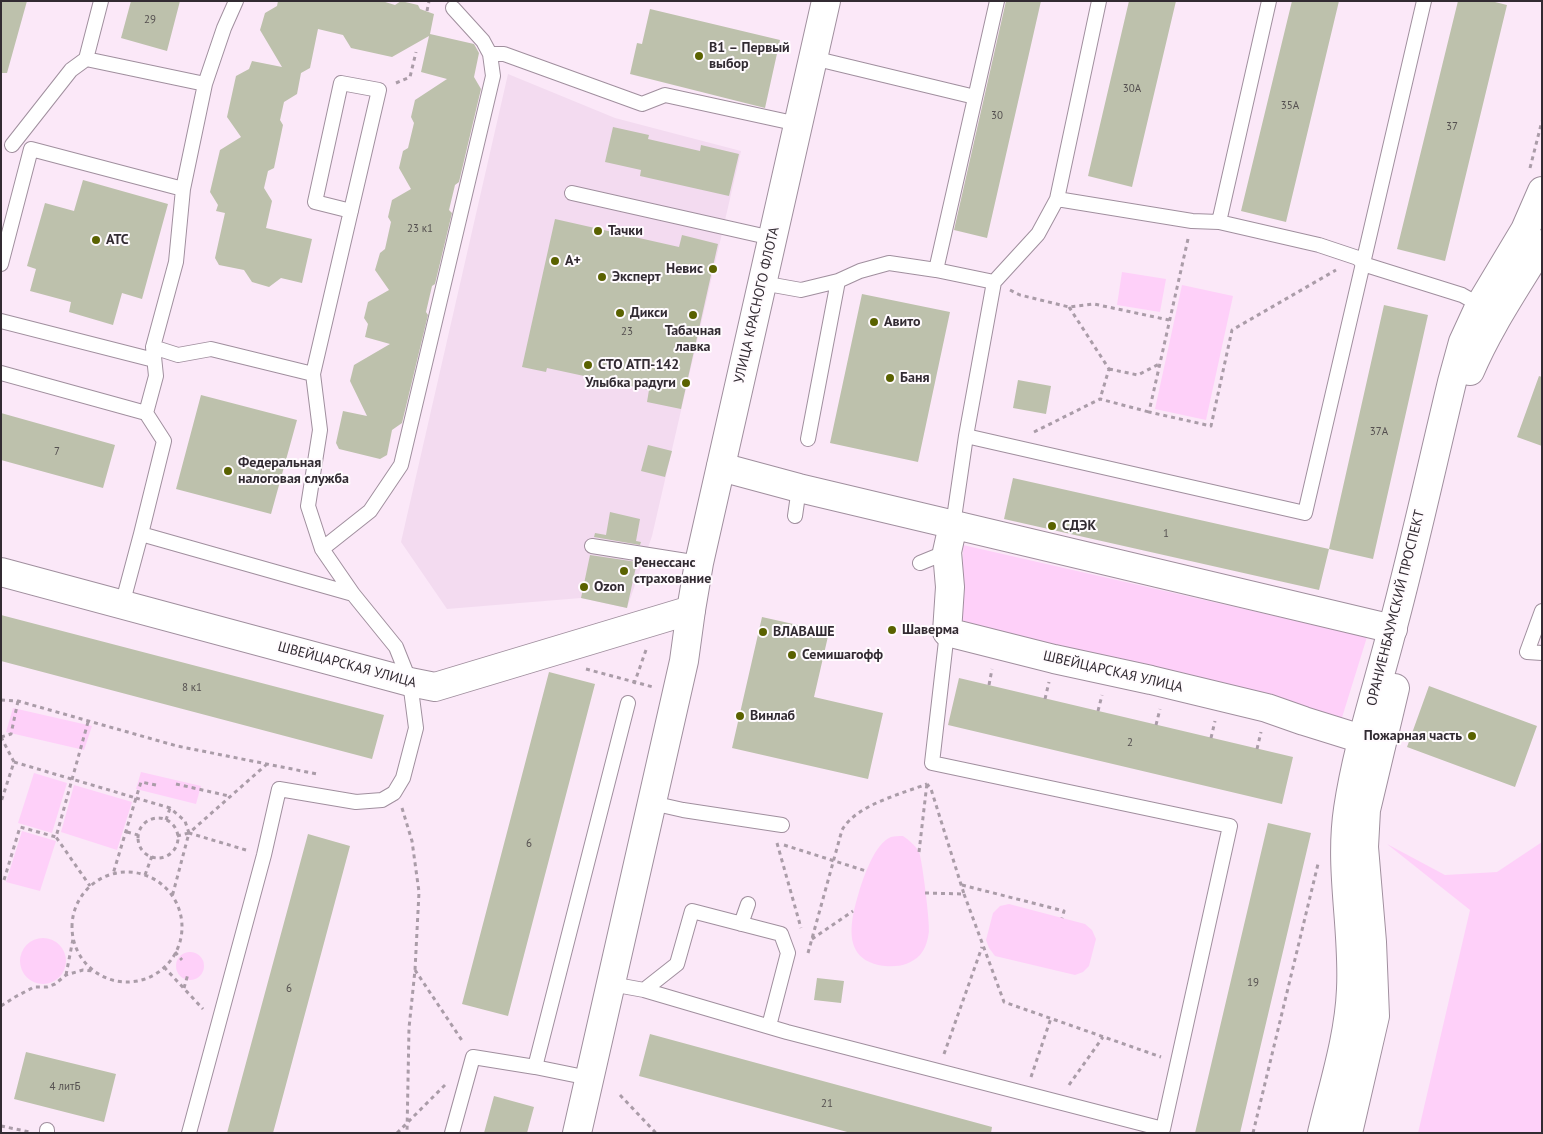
<!DOCTYPE html>
<html>
<head>
<meta charset="utf-8">
<style>
  body { margin:0 }
  #map { position:relative; width:1543px; height:1134px; overflow:hidden; background:#fbe8f8; font-family:"PT Sans",sans-serif }
  canvas { display:block }
  .frame { position:absolute; inset:0; border:2px solid #322b32; pointer-events:none }
</style>
</head>
<body>
<div id="map">
<canvas width="1543" height="1134"></canvas>
<div class="frame"></div>
</div>
<script>
const c = document.querySelector('canvas').getContext('2d');
c.lineJoin = 'round';
function fillPath(path, color) {
  c.fillStyle = color;
  c.fill(path, 'evenodd');
}
function strokePath(path, color, width, dash) {
  c.strokeStyle = color;
  c.lineWidth = width;
  c.lineCap = dash ? 'butt' : 'round';
  c.setLineDash(dash || []);
  c.stroke(path);
}
function label(font, color, halo, rows, align = 'center') {
  c.font = font + ' "PT Sans",sans-serif';
  c.lineWidth = 4;
  c.setLineDash([]);
  c.textBaseline = 'middle';
  c.strokeStyle = halo;
  c.fillStyle = color;
  for (const [text, x, y, turn = 0] of rows) {
    c.save();
    c.translate(x, y);
    c.rotate((+turn || 0) * Math.PI / 180);
    c.textAlign = isNaN(turn) ? turn : align;
    if (halo) c.strokeText(text, 0, 0);
    c.fillText(text, 0, 0);
    c.restore();
  }
}
const built = new Path2D(`
  M508,74L615,118L741,151L652,536L627,608L581,598L447,609L401,542Z`);
const green = new Path2D(`
  M1122,272L1166,279L1160,312L1117,305Z
  M1182,285L1233,296L1206,420L1155,409Z
  M963,545L1367,637L1340,724L962,624Z
  M13,708L92,726L84,750L6,732Z
  M141,772L201,786L196,804L136,789Z
  M34,773L67,783L52,833L18,823Z
  M74,785L132,802L117,850L61,832Z
  M22,831L56,841L40,891L6,882Z
  M903,836C909,840 915,845 919,852C922,858 930,922 929,931C928,939 926,948 920,955C910,965 899,967 885,966C841,961 850,922 859,892C864,876 875,843 891,837C894,836 899,836 903,836Z
  M1542,842V1133H1418L1470,910L1387,844L1445,875L1497,872Z
  M1009,904L1085,924L1092,930L1096,939L1089,966L1083,972L1075,975L995,956L989,948L986,940L993,913L1000,906Z
  M20 961a23 23 0 1 1 46 0a23 23 0 1 1-46 0Z
  M176 966a14 14 0 1 1 28 0a14 14 0 1 1-28 0Z`);
const building = new Path2D(`
  M1,1H27L7,73H1Z
  M131,1H180L167,51L121,38Z
  M278,1H382L395,5L401,1L418,5L420,9L434,14L430,34L474,44L479,53L474,77L481,89L459,182L455,185L449,210L452,213L435,284L432,286L426,312L428,315L402,423L392,430L387,455L380,459L339,449L336,443L343,411L367,416L350,381L354,365L390,344L365,337L368,324L364,318L368,302L389,290L375,270L380,253L385,249L391,222L388,217L392,200L411,189L399,168L403,151L408,148L414,123L411,117L415,100L447,79L421,72L429,36L392,57L351,48L343,35L318,29L310,68L301,73L297,94L284,102L280,120L283,125L274,168L268,171L264,188L272,201L266,228L312,239L302,283L281,278L269,287L252,282L244,270L219,265L215,258L225,213L216,211L218,205L210,192L220,150L241,137L227,117L236,76L249,69L252,61L282,67L260,30L265,13L277,6Z
  M1006,1H1041L987,238L954,230Z
  M1129,1H1176L1132,187L1088,176Z
  M1292,1H1339L1286,222L1241,211Z
  M1458,1H1491L1507,5L1445,261L1397,249Z
  M650,9L780,40L765,108L630,74L637,43L642,44Z
  M613,127L649,135L648,139L700,151L701,145L739,154L729,196L640,176L641,170L605,162Z
  M83,180L168,204L142,299L122,293L113,325L69,312L71,302L30,291L36,269L27,266L45,203L74,211Z
  M555,219L679,247L682,235L718,244L681,409L647,402L649,390L547,368L546,372L522,367Z
  M862,294L950,312L918,462L830,443Z
  M1384,305L1428,315L1373,559L1329,549Z
  M1539,376L1542,377V446L1517,437Z
  M1018,380L1051,386L1046,414L1013,408Z
  M201,395L297,420L271,514L176,489Z
  M1,413L115,445L103,488L1,460Z
  M648,445L672,451L665,477L641,471Z
  M1013,478L1329,549L1319,590L1004,519Z
  M610,512L640,519L636,541L641,542L640,545L594,537L595,533L606,535Z
  M590,555L637,562L627,608L581,598Z
  M1,615L384,715L372,759L1,661Z
  M762,617L829,632L814,697L883,713L868,779L732,748Z
  M549,672L595,684L508,1016L462,1004Z
  M959,678L1293,757L1282,804L948,725Z
  M1429,686L1537,726L1515,787L1407,747Z
  M1268,823L1311,833L1240,1133H1195Z
  M308,834L350,846L273,1133H227Z
  M817,978L844,981L841,1003L814,1000Z
  M650,1034L992,1127L991,1133H851L639,1076Z
  M26,1052L116,1074L104,1122L14,1099Z
  M494,1096L534,1107L527,1133H484Z`);
const path = new Path2D(`
  M427,11L429,1
  M396,83L410,77L416,52
  M1530,168L1542,121
  M1188,239L1149,412L1211,426L1232,330L1336,270
  M1010,290L1020,295L1069,307L1094,304L1169,320
  M1069,307L1109,369L1100,399
  M1109,369L1138,375L1159,364
  M1034,432L1100,399L1149,412
  M586,669L653,687
  M634,684L646,650
  M989,685L992,669
  M1045,699L1049,682
  M1,700L18,701L177,746L317,774
  M1098,711L1102,695
  M88,722L56,837L90,886
  M1156,725L1160,709
  M1,737L14,762L1,802
  M1,737L11,734L18,701
  M1211,738L1215,721
  M1257,749L1261,732
  M14,762L136,798L113,874
  M176,784L229,796
  M156,785L141,782L136,798L170,808L185,821L189,833L172,897
  M402,808L412,841L419,892L415,970L409,1028L407,1133
  M138 838a20 20 0 1 1 40 0a20 20 0 1 1-40 0Z
  M166,820L170,808
  M127,832L138,835
  M177,836L189,833
  M777,843L801,928
  M784,845L866,871
  M246,850L189,833L267,764
  M919,852L927,783
  M72 927a55 55 0 1 1 110 0a55 55 0 1 1-110 0Z
  M145,875L152,856
  M4,880L20,827L56,837
  M962,885L1064,911L1062,918
  M925,893L964,894L931,789L927,784
  M964,894L1004,1002L1161,1057
  M812,939L853,911
  M175,952L182,960
  M808,953L842,830C856,805 901,794 927,784
  M164,967L203,1009
  M415,970L463,1042
  M66,975L73,939
  M184,988L188,974
  M1,1006L15,997L34,987H47L55,984L66,975L83,970L94,971
  M944,1054L982,947
  M1031,1077L1051,1018
  M1069,1085L1103,1037
  M620,1095L655,1132L658,1133
  M1,1126L30,1132
  M397,1133L445,1085
  M1253,1133L1318,864`);
const lane = new Path2D(`
  M101,1L86,59L205,84
  M490,54H504L642,104L665,95L798,124
  M813,58L975,97
  M12,145L71,70L86,59
  M572,193L772,238
  M1057,199L1099,1
  M1219,222L1269,1
  M1,264L31,149L183,189
  M936,270L997,1
  M762,283L801,290L838,281L860,271L889,263L936,270L994,282L1038,234L1057,199L1192,221L1219,222L1319,245L1358,258L1363,264L1462,295L1480,305
  M1,321L154,360
  M153,347L176,262L183,189L205,84L224,28L236,1
  M1,373L146,413L164,441L141,534L122,605
  M313,374L379,90L341,83L315,202L351,211
  M146,413L156,376L153,347L178,355L211,349L313,374L320,430L308,506L322,549L353,594L396,647L410,682L416,728L403,778L394,793L382,800L356,802L279,789L264,855L189,1133
  M966,436L1305,513L1424,1
  M808,439L838,281
  M795,516L799,488
  M953,525L966,436L994,282
  M141,534L353,594
  M592,546L699,563
  M322,549L370,511L401,465L493,76L490,54L483,41L453,8
  M920,563L947,552
  M1542,611L1527,652L1542,653
  M652,803L683,810L782,825
  M741,924L748,904
  M611,984L644,990L787,1032L1163,1129L1230,826L932,763L947,632
  M644,990L677,964L692,911L781,934L788,953L769,1026
  M589,1078L535,1067L628,703
  M47,1133V1130
  M452,1133L473,1057L535,1067`);
const street = new Path2D(`
  M721,467L799,488L1393,629
  M953,525L947,552L950,587L947,632L1054,659L1151,680L1267,708L1304,721L1381,745
  M577,1133L684,661L691,610`);
const secondary = new Path2D(`
  M1470,371C1489,326 1517,286 1542,244
  M1,572L410,682L435,687L691,610L699,563L826,1
  M1322,1133C1333,1086 1349,1038 1351,989C1354,929 1339,869 1348,809C1357,748 1377,689 1392,630C1414,548 1432,465 1452,382L1463,342L1480,305L1525,230L1542,191
  M1348,1133L1375,1016L1372,942L1364,847L1366,810L1395,688`);
const markers = [
  [699,56,5,"#5a6200"],
  [598,231,5,"#5a6200"],
  [96,240,5,"#5a6200"],
  [555,261,5,"#5a6200"],
  [713,269,5,"#5a6200"],
  [602,277,5,"#5a6200"],
  [620,313,5,"#5a6200"],
  [693,315,5,"#5a6200"],
  [874,322,5,"#5a6200"],
  [588,365,5,"#5a6200"],
  [890,378,5,"#5a6200"],
  [686,383,5,"#5a6200"],
  [228,471,5,"#5a6200"],
  [1052,526,5,"#5a6200"],
  [624,571,5,"#5a6200"],
  [584,587,5,"#5a6200"],
  [892,630,5,"#5a6200"],
  [763,632,5,"#5a6200"],
  [792,655,5,"#5a6200"],
  [740,716,5,"#5a6200"],
  [1472,736,5,"#5a6200"]
];
const numberNames = [
  ["29",150,20],
  ["30А",1132,89],
  ["35А",1290,106],
  ["30",997,116],
  ["37",1452,127],
  ["23 к1",420,229],
  ["23",627,332],
  ["37А",1379,432],
  ["7",57,452],
  ["1",1166,534],
  ["8 к1",192,688],
  ["2",1130,743],
  ["6",529,844],
  ["19",1253,983],
  ["6",289,989],
  ["4 литБ",65,1087],
  ["21",827,1104]
];
const poiNames = [
  ["В1 – Первый",709,48],
  ["выбор",709,64],
  ["Тачки",608,231],
  ["АТС",106,240],
  ["А+",565,261],
  ["Невис",703,269,"right"],
  ["Эксперт",612,277],
  ["Дикси",630,313],
  ["Авито",884,322],
  ["Табачная",693,331,"center"],
  ["лавка",693,347,"center"],
  ["СТО АТП-142",598,365],
  ["Баня",900,378],
  ["Улыбка радуги",676,383,"right"],
  ["Федеральная",238,463],
  ["налоговая служба",238,479],
  ["СДЭК",1062,526],
  ["Ренессанс",634,563],
  ["страхование",634,579],
  ["Ozon",594,587],
  ["Шаверма",902,630],
  ["ВЛАВАШЕ",773,632],
  ["Семишагофф",802,655],
  ["Винлаб",750,716],
  ["Пожарная часть",1462,736,"right"]
];
const streetNames = [
  ["УЛИЦА КРАСНОГО ФЛОТА",757,305,-77],
  ["ОРАНИЕНБАУМСКИЙ ПРОСПЕКТ",1396,608,-76],
  ["ШВЕЙЦАРСКАЯ УЛИЦА",347,665,15],
  ["ШВЕЙЦАРСКАЯ УЛИЦА",1113,672,13]
];
fillPath(built, '#f3dbf0');
fillPath(green, '#fed0f9');
fillPath(building, '#bdc1ac');
strokePath(lane, '#a08f9e', 16);
strokePath(street, '#a08f9e', 30);
strokePath(secondary, '#a08f9e', 30);
strokePath(path, '#aa9ca8', 3, [4, 4]);
strokePath(lane, '#fff', 14);
strokePath(street, '#fff', 28);
strokePath(secondary, '#fff', 28);
for (const [x, y, r, color] of markers) {
  const dot = new Path2D();
  dot.arc(x, y, r, 0, 2 * Math.PI);
  c.fillStyle = color;
  c.fill(dot);
  strokePath(dot, '#fffbfe', 2);
}
label('11px', '#555050', null, numberNames);
label('bold 14px', '#322b32', '#fffbfe', poiNames, 'left');
label('14px', '#322b32', '#fffbfe', streetNames);
</script>
</body>
</html>
